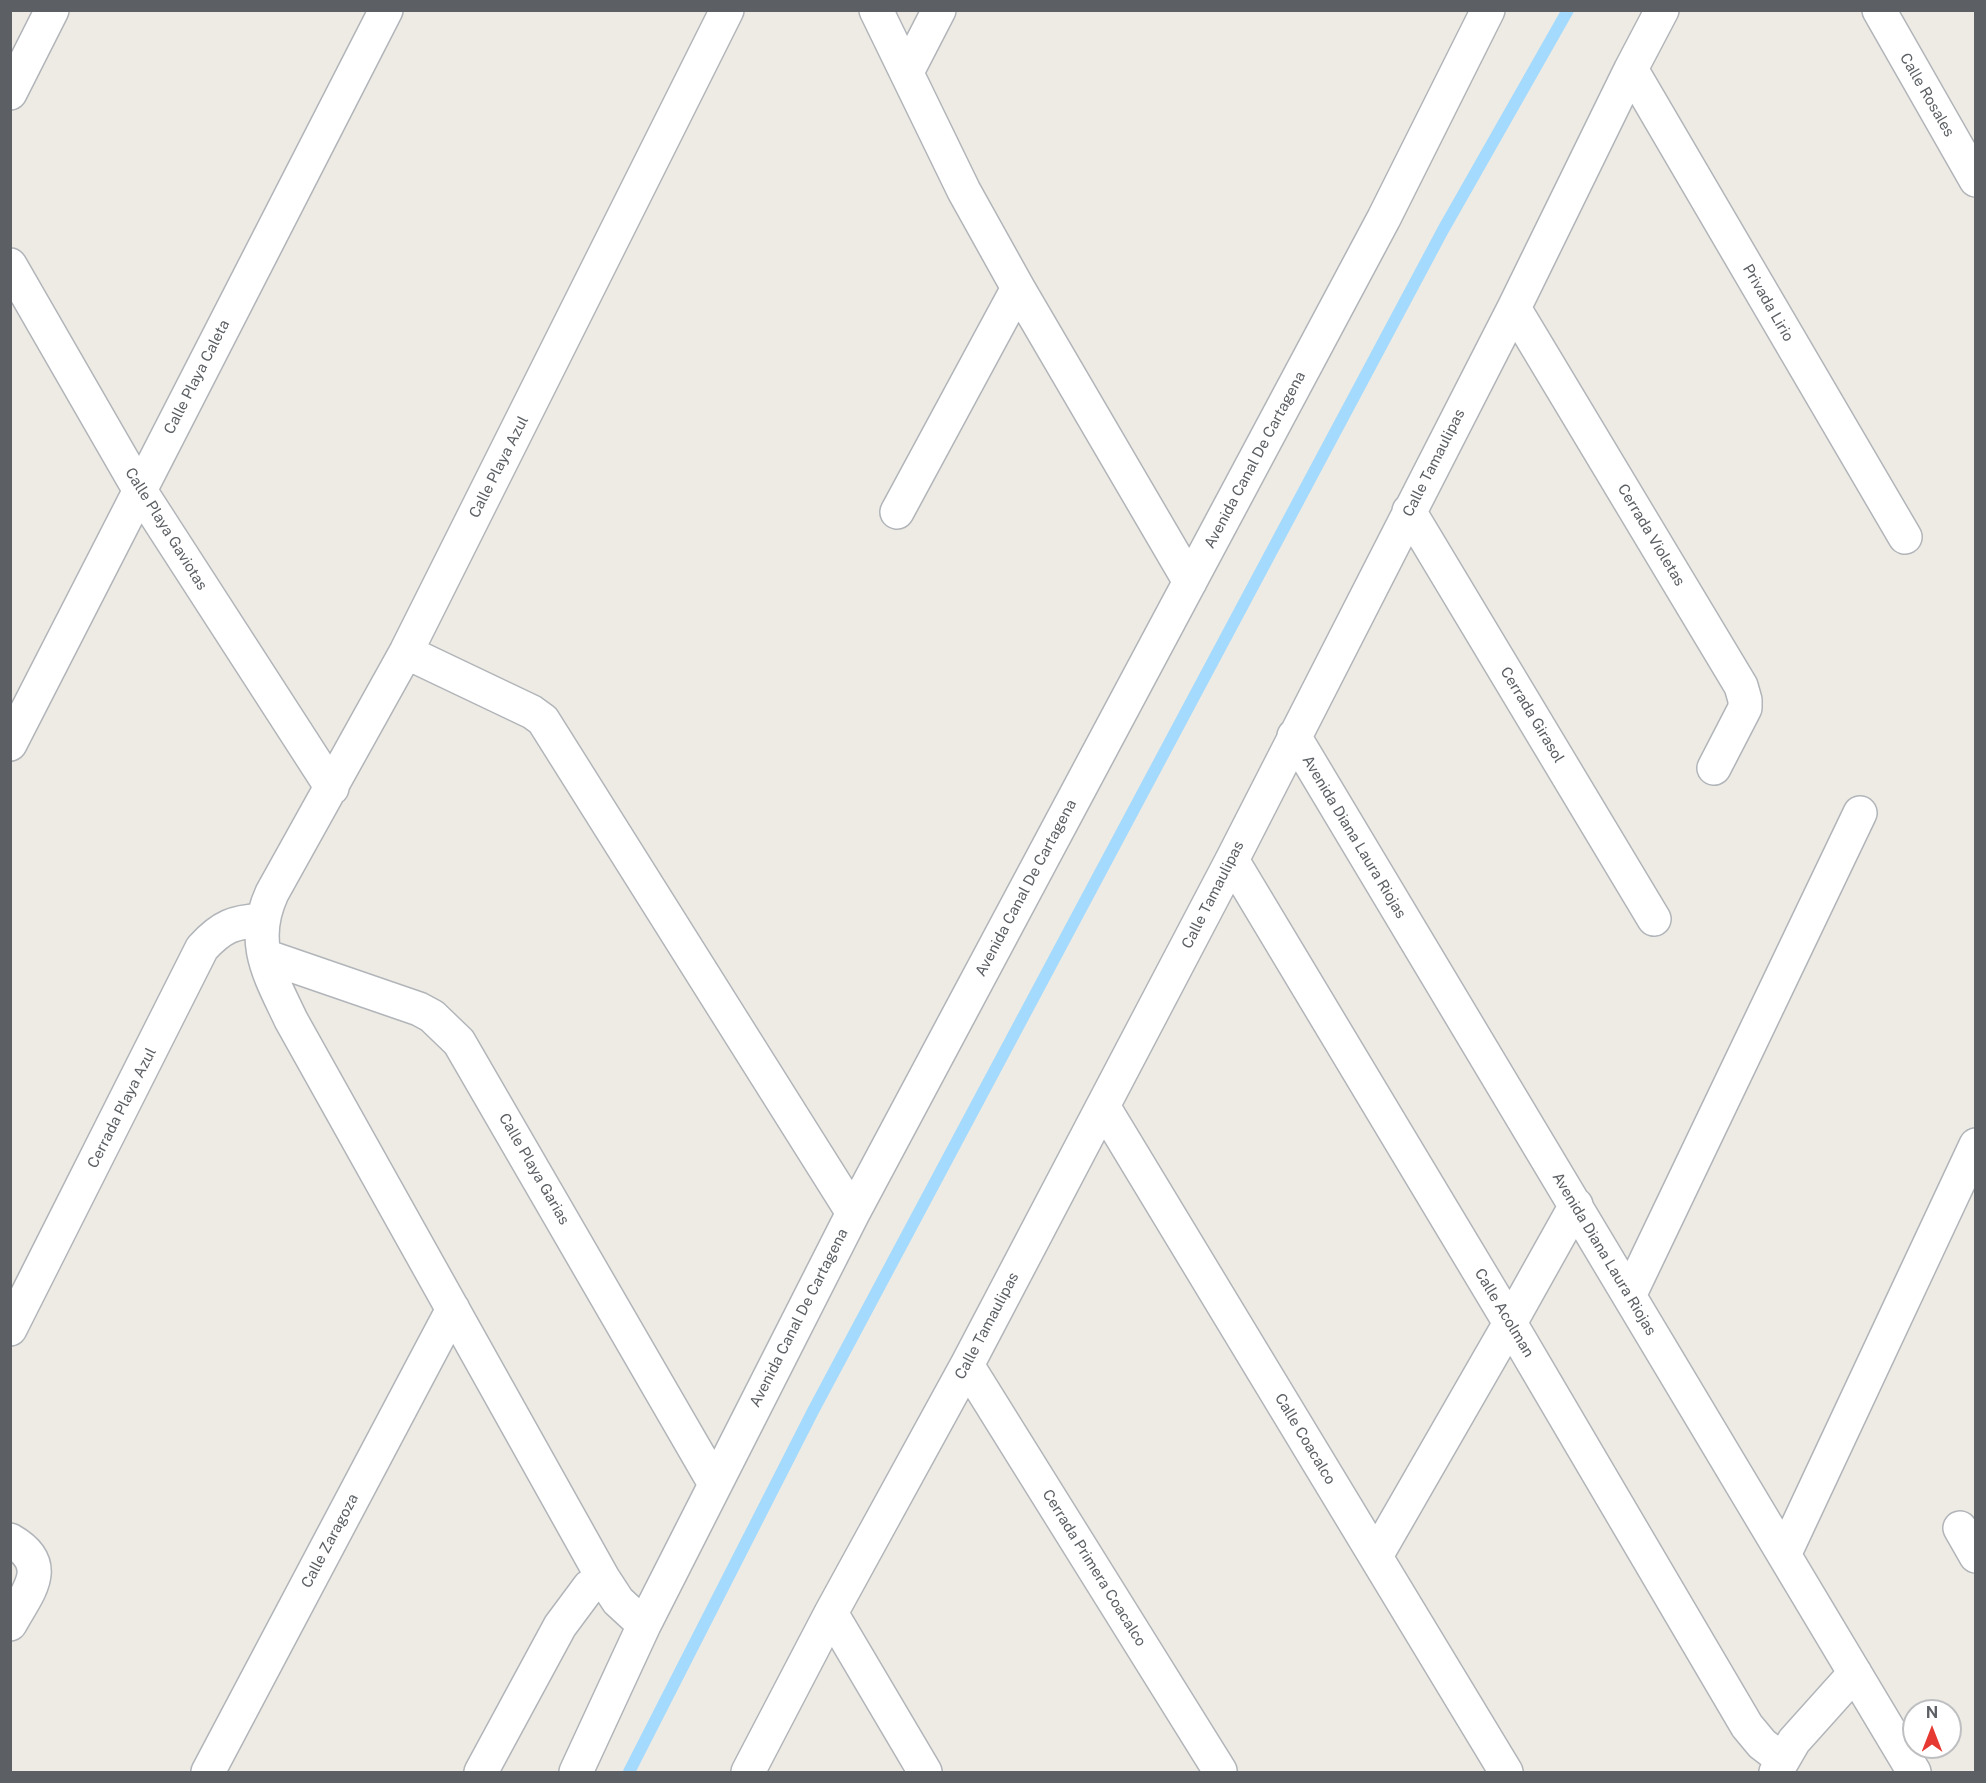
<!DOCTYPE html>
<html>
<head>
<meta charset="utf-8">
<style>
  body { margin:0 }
  #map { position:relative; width:1986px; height:1783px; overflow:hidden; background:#eeebe4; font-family:"Public Sans",sans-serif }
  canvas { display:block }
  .frame { position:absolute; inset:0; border:12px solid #5c6064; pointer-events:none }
  .north { position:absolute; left:1902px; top:1699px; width:60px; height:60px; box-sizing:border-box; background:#fff; border:2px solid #bebfc1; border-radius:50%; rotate:0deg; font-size:16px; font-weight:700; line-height:24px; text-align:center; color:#5c6064 }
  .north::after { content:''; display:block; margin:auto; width:21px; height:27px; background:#e63932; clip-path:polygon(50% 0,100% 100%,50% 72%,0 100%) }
</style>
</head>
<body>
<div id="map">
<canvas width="1986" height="1783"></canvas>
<div class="frame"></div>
<div class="north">N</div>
</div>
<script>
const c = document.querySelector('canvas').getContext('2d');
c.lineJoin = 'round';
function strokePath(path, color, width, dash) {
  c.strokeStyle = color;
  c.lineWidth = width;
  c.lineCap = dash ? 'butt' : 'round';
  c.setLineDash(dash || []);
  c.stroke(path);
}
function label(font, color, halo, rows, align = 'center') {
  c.font = font + ' "Public Sans",sans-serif';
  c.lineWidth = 4.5;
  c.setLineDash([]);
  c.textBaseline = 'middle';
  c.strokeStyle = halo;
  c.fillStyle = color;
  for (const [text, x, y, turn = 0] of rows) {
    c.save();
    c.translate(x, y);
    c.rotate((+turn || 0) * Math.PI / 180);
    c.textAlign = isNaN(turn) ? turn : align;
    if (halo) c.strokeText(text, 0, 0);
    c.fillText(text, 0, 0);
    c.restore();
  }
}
const stream = new Path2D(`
  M629,1772L813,1411L1443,230L1568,10`);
const minor = new Path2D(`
  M876,10L964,191L1018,288L1190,582
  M1879,10L1976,180
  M1631,69L1905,537
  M907,72L939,10
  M10,93L52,10
  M10,265L139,489L332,788
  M1514,308L1741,686L1745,700V708L1714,768
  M1409,511L1654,919
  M897,512L1018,288
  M406,652L532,712L543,720L853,1213
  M1294,736L1914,1772
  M10,744L386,10
  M1232,860L1510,1323L1747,1726L1762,1744L1783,1760
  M265,956L419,1009L432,1016L459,1042L715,1484
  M1103,1106L1506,1772
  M1629,1296L1860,813
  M10,1329L202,948C222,926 234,922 262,920
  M967,1365L1220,1771
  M1960,1528L1976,1556
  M10,1540C54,1565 28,1591 10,1624
  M1784,1555L1976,1145
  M1376,1556L1510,1323L1576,1205
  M831,1613L925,1772
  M644,1625L618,1601L603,1578L291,1020C270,975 249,943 272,893L406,652L727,10
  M208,1772L453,1309
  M481,1772L560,1626L589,1587L603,1578
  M576,1772L644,1625L853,1213L1384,218L1488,10
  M748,1772L831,1613L967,1365L1232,860L1514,308L1631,69L1662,10
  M1776,1772L1794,1741L1855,1673`);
const streetNames = [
  ["Calle Rosales",1927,95,60],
  ["Privada Lirio",1768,303,60],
  ["Calle Playa Caleta",197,377,-63],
  ["Avenida Canal De Cartagena",1255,460,-62],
  ["Calle Tamaulipas",1434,463,-63],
  ["Calle Playa Azul",499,467,-63],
  ["Calle Playa Gaviotas",166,529,58],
  ["Cerrada Violetas",1651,535,59],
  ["Cerrada Girasol",1532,715,59],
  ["Avenida Diana Laura Riojas",1354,837,59],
  ["Avenida Canal De Cartagena",1026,888,-62],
  ["Calle Tamaulipas",1213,895,-63],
  ["Cerrada Playa Azul",122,1108,-63],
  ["Calle Playa Garias",534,1169,60],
  ["Avenida Diana Laura Riojas",1604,1254,59],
  ["Calle Acolman",1504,1313,59],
  ["Avenida Canal De Cartagena",799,1318,-63],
  ["Calle Tamaulipas",987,1326,-62],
  ["Calle Coacalco",1305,1439,59],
  ["Calle Zaragoza",330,1541,-62],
  ["Cerrada Primera Coacalco",1094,1568,58]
];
strokePath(stream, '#a4dafd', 12);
strokePath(minor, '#b1b5b9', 36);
strokePath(minor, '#fff', 33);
label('15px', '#5c6064', '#fff', streetNames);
</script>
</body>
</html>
